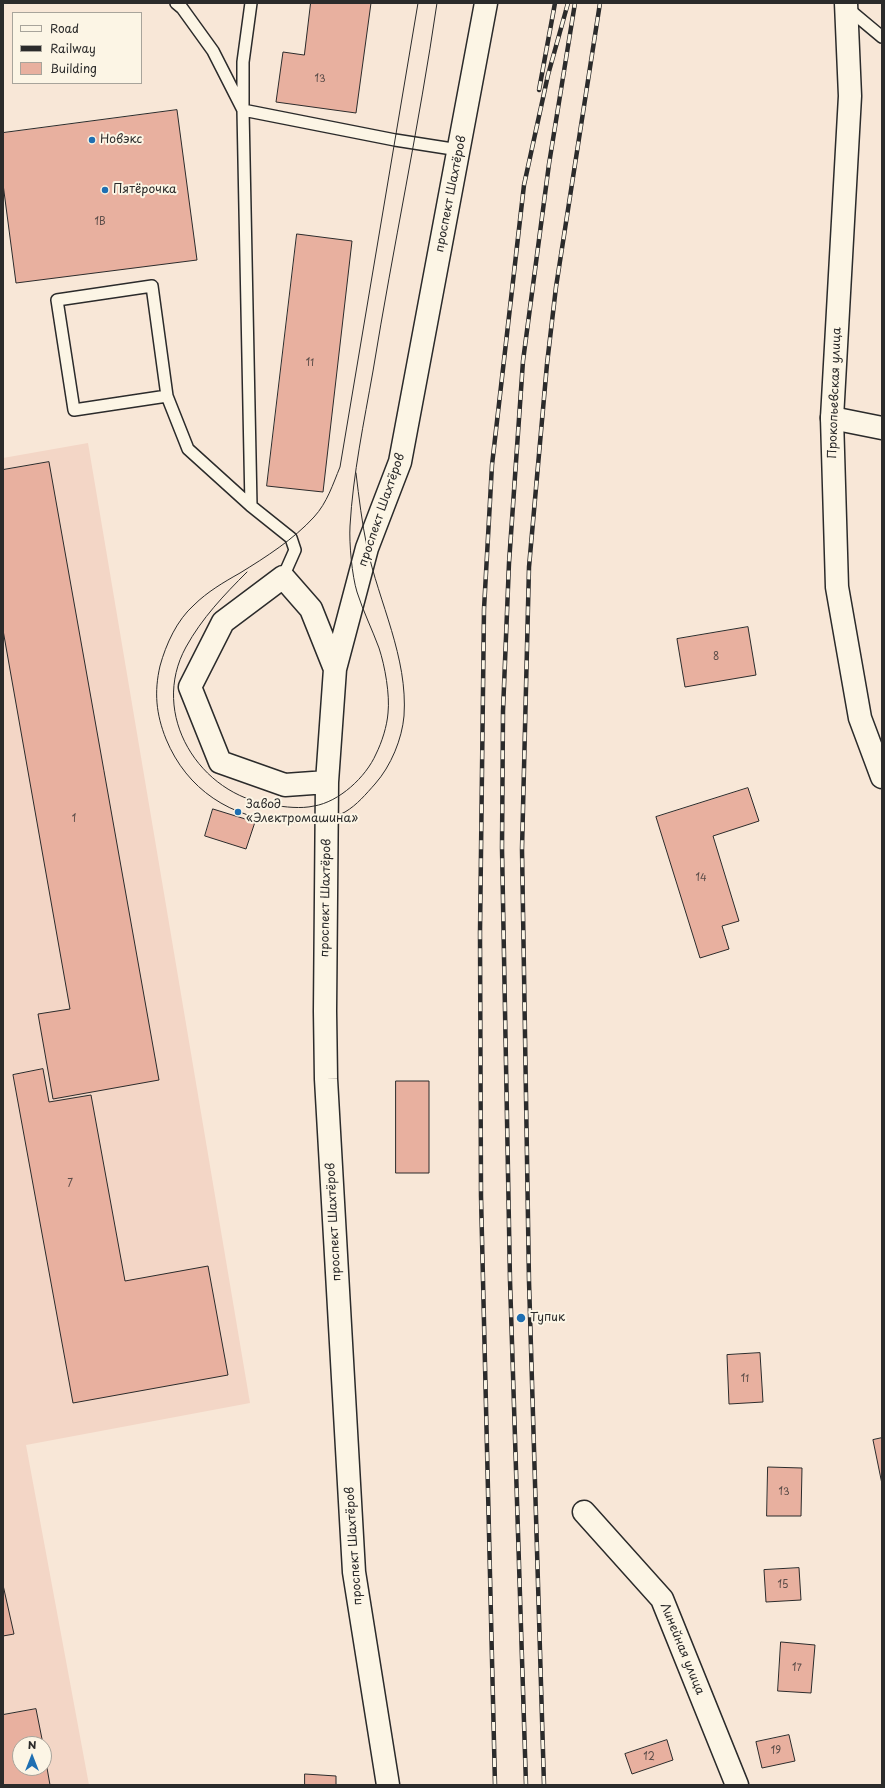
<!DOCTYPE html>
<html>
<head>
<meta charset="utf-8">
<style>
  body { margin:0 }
  #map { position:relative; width:885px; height:1788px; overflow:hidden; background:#f8e7d7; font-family:"Playpen Sans",sans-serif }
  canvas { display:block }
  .frame { position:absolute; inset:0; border:4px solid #2b2b2b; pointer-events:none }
  .legend { position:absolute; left:12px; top:12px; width:130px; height:72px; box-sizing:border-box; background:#fcf5e5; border:1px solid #a8a49b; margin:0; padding:5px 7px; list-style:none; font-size:12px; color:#2b2b2b }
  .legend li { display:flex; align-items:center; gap:8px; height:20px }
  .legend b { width:20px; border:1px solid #a8a49b }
  .north { position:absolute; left:12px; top:1736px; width:40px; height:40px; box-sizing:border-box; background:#fcf5e5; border:1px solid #a8a49b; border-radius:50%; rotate:0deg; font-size:11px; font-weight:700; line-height:16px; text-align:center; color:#2b2b2b }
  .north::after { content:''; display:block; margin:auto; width:14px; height:18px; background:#1f6fb2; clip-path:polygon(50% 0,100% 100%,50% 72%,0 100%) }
</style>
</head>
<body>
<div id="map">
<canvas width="885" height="1788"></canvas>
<div class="frame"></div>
<ul class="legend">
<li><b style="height:5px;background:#fcf5e5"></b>Road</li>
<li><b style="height:5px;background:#2b2b2b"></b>Railway</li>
<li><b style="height:11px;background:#e8b09f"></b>Building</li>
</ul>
<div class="north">N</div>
</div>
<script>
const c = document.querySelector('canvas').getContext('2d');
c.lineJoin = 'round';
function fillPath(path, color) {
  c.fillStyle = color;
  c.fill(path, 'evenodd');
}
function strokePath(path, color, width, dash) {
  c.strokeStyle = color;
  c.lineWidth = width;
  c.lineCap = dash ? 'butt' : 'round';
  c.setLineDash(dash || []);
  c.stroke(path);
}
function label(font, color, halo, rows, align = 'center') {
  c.font = font + ' "Playpen Sans",sans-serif';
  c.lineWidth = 4;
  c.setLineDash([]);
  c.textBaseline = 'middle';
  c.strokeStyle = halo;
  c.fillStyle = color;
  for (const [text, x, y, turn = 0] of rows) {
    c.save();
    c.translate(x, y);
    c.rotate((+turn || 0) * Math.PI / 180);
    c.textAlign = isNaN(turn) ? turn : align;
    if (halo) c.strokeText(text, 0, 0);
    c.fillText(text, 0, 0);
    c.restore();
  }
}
const built = new Path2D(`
  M88,443L250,1403L26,1445L89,1785H3V458ZM20,1744H44V1768H20Z`);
const building = new Path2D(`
  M311,3H371L356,113L276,102L283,52L304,55Z
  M177,110L197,260L16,283L3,184V133Z
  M297,234L352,241L323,492L267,486Z
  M49,462L159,1080L53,1099L38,1014L70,1009L3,630V470Z
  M748,627L756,675L685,687L677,639Z
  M748,788L759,821L713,836L739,921L722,926L729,949L700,958L656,817Z
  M213,809L255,822L246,849L205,836Z
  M43,1069L49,1102L91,1095L125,1281L208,1266L228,1375L73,1403L13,1075Z
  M396,1081H429V1173H396Z
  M760,1353L763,1402L729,1404L727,1355Z
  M882,1438V1484L873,1440Z
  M768,1467L802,1468L801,1516H767Z
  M799,1568L801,1600L766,1602L764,1570Z
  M3,1585L14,1634L3,1636Z
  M781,1642L815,1645L811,1693L778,1691Z
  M36,1709L43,1744H20V1768H44V1751L50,1785H3V1715Z
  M789,1735L795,1761L762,1768L756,1742Z
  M667,1740L673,1760L632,1774L625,1754Z
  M305,1774L336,1776V1785H305Z`);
const lane = new Path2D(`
  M176,3L182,8L213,51L243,110L395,140L459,150
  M846,7L882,37
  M167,396L74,410L57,300L152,286L167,396L188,449L251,506L291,538L295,550L283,577
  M251,506L243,110V62L251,3`);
const street = new Path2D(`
  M832,418L882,428
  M327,782L285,785L220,762L190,687L223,622L283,577L311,609L335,669
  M584,1512L662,1599L737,1785
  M388,1785L354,1572L326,1079L325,1011L327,782L335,669L367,548L400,462L486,3`);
const primary = new Path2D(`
  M846,3L850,96L832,418L837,587L860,718L882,777`);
const tram = new Path2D(`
  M356,473C359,498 362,523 367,547C379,603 408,657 404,716C402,739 391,766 375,784C366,794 357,805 345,812C327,822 305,823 285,822C231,818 187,790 166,739C156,714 154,692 160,666C166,644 177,620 194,605C207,592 224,582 240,573C266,557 294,539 314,517C327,503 333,484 340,467L418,3
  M247,572C224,595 202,618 186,647C149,714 199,795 272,805C285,807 301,809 314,806C339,802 366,777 376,754C382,742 387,726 388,713C390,695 385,666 379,648C372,629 363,611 357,592C352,576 349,543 350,526C353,474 364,422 373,371C393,248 419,126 437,3`);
const rail = new Path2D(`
  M539,90L555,3
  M495,1785L481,1196L480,933L484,609L492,465L524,185L548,75L568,3
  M526,1785L510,1280L502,848L503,711L509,563L523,361L549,164L575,3
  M544,1785L529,1281L522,849L529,567L547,364L556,287L600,3`);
const markers = [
  [92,140,4,"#1f6fb2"],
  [105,190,4,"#1f6fb2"],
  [238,812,4,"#1f6fb2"],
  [521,1318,5,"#1f6fb2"]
];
const numberNames = [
  ["13",320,79],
  ["1В",100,222],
  ["11",310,363],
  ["8",716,657],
  ["1",74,819],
  ["14",701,878],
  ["7",70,1184],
  ["11",745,1379],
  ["13",784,1492],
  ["15",783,1585],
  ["17",797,1668],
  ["19",776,1751],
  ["12",649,1757]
];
const poiNames = [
  ["Новэкс",100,140],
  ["Пятёрочка",113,190],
  ["Завод",246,805],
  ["«Электромашина»",246,819],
  ["Тупик",530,1318]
];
const streetNames = [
  ["проспект Шахтёров",451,194,-79],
  ["Прокопьевская улица",835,393,-88],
  ["проспект Шахтёров",382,510,-71],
  ["проспект Шахтёров",326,898,-89],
  ["проспект Шахтёров",334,1222,-93],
  ["проспект Шахтёров",354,1546,-94],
  ["Линейная улица",682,1649,68]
];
fillPath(built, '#f3d6c6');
fillPath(building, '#e8b09f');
strokePath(building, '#2b2b2b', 1);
strokePath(lane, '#2b2b2b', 14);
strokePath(street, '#2b2b2b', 25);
strokePath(primary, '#2b2b2b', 25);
strokePath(lane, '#fcf5e5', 11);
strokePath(street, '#fcf5e5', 22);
strokePath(primary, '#fcf5e5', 22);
strokePath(tram, '#2b2b2b', 1);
strokePath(rail, '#2b2b2b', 4.5);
strokePath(rail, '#fcf5e5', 3, [9]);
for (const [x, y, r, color] of markers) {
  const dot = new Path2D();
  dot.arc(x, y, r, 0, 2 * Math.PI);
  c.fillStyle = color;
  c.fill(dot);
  strokePath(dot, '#fcf5e5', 1.5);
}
label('10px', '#5a4c48', null, numberNames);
label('12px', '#2b2b2b', '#fcf5e5', poiNames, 'left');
label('12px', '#2b2b2b', '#fcf5e5', streetNames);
</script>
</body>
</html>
